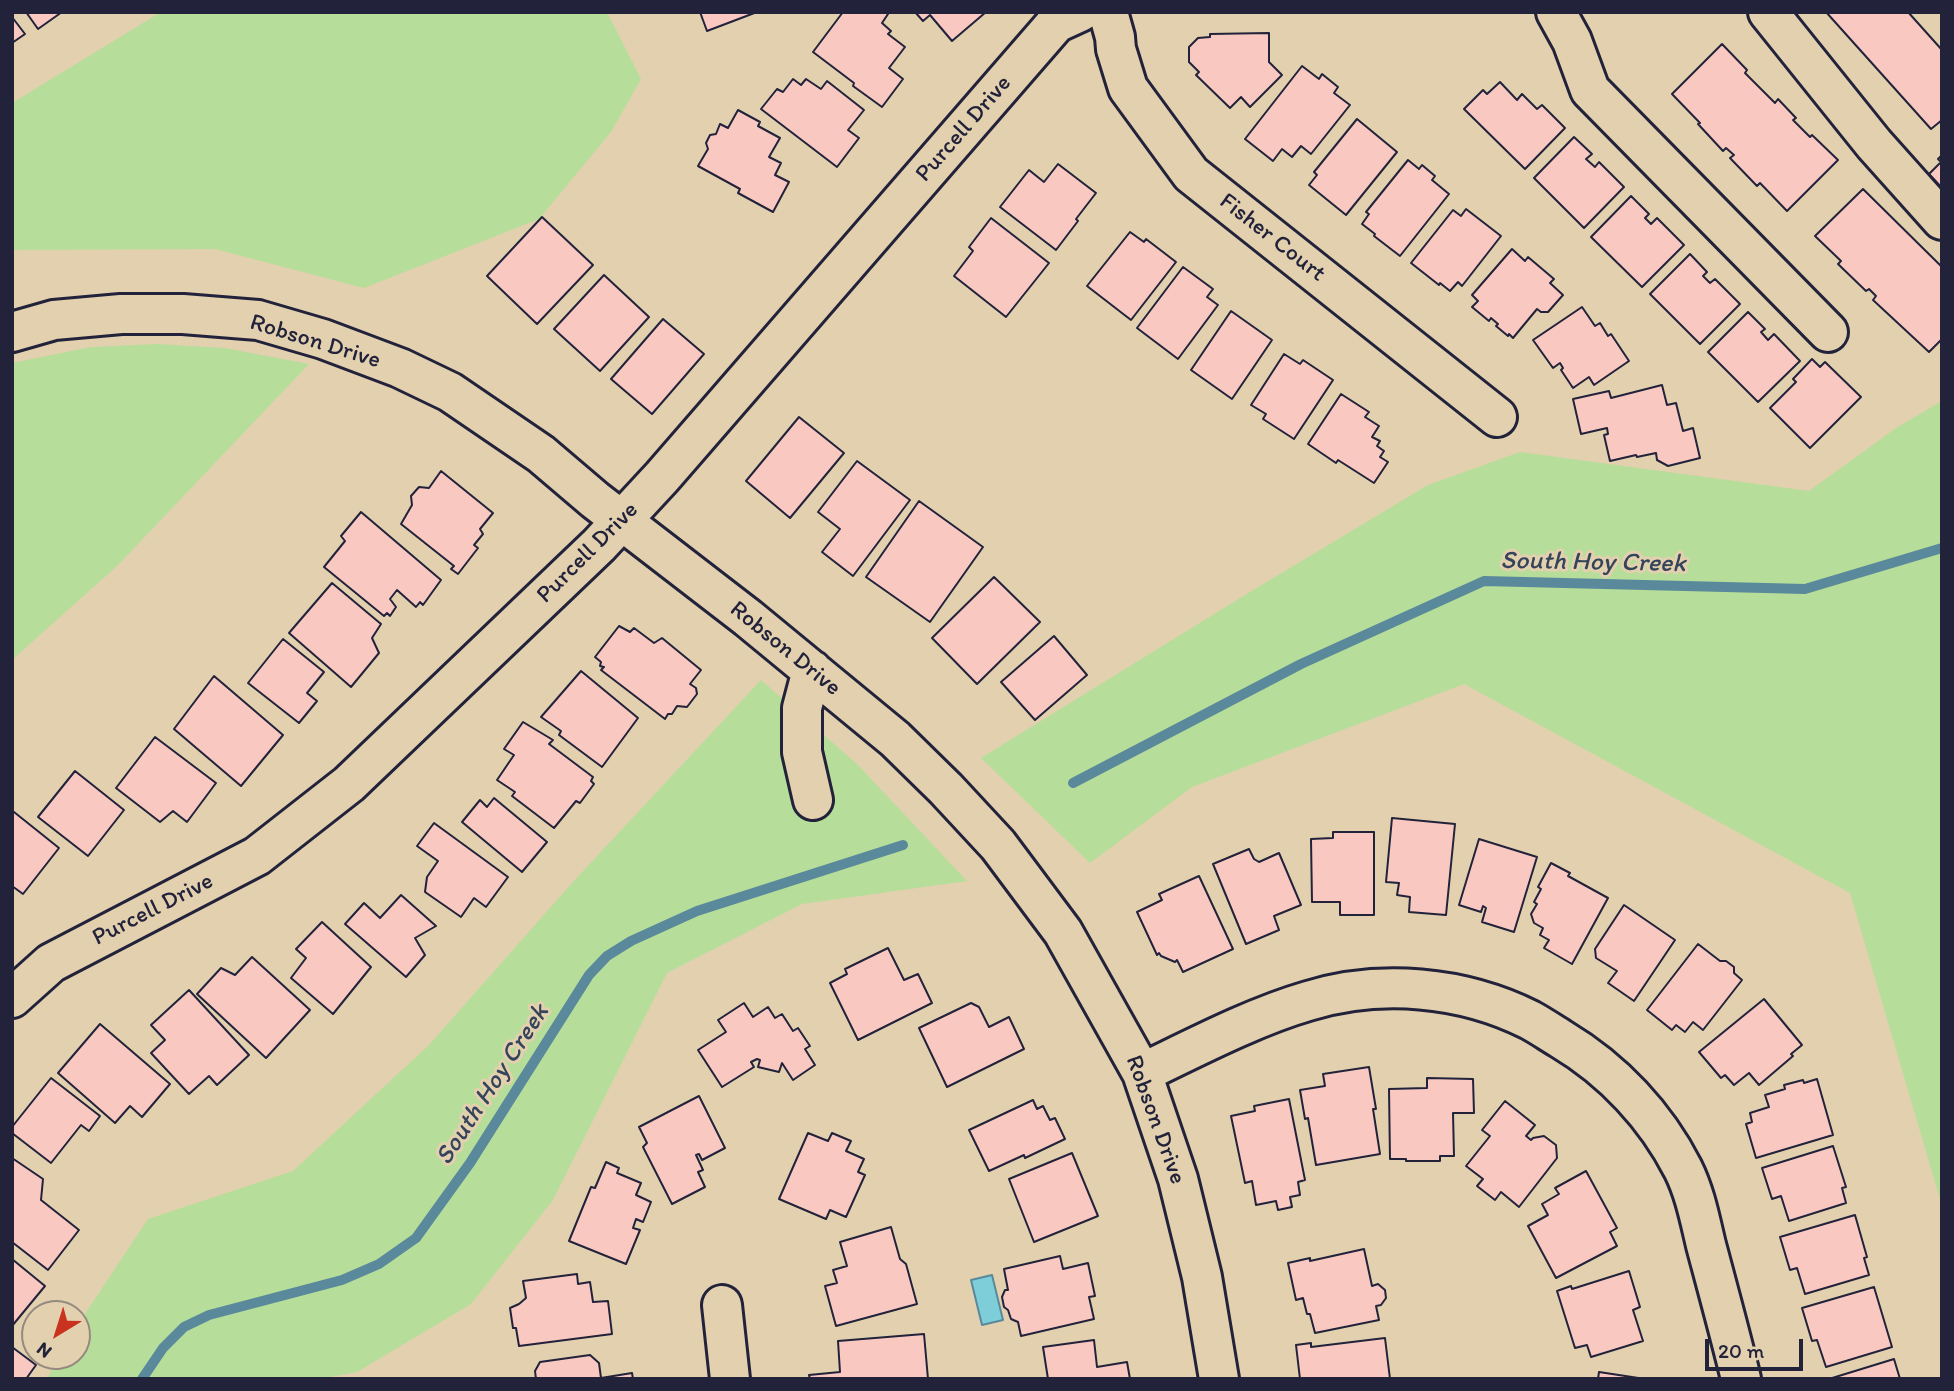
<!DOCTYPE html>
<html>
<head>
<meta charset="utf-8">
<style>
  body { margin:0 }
  #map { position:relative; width:1954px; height:1391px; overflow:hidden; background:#e2d0ae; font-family:Itim,sans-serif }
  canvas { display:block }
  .frame { position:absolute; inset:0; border:14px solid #22223b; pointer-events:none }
  .north { position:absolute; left:21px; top:1300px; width:70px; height:70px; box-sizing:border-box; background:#e2d0ae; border:2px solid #958a80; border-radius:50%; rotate:218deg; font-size:19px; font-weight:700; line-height:28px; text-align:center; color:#22223b }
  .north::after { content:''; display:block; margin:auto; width:24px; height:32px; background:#c8321e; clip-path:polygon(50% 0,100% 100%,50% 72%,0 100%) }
  .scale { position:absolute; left:1705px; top:1339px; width:98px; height:32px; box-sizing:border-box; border:4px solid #22223b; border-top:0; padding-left:9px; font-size:21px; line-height:24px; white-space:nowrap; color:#22223b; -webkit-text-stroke:5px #e2d0ae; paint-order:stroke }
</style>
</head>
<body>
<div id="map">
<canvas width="1954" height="1391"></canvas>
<div class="frame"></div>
<div class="north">N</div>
<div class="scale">20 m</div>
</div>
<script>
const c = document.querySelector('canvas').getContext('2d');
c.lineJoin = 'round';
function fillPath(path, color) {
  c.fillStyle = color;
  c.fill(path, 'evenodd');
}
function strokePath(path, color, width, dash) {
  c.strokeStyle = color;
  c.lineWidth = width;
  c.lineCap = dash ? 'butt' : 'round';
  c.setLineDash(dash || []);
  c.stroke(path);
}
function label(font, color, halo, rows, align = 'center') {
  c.font = font + ' Itim,sans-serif';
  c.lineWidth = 6;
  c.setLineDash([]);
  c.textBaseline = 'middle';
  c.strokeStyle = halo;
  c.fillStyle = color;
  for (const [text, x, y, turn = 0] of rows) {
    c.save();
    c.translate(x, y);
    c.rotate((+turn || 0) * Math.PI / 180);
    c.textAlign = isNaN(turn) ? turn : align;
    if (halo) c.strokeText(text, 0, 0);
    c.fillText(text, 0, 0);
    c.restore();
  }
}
const green = new Path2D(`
  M161,12H607L641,79L611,132L539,219L364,288L215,249L12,250V103Z
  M157,344L225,348L309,364L117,566L12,660V363L91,347Z
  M1942,401V1206L1850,893L1464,684L1192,787L1090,863L981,758L1245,595L1428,485L1520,452L1809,491L1896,428Z
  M761,680L857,764L967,881L802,904L667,973L553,1200L471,1304L357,1372L320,1379H47L58,1356H77V1326L148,1219L293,1171L429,1045L572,883Z`);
const water = new Path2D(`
  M992,1275L1003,1320L982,1325L971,1280Z`);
const stream = new Path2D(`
  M1073,783L1301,664L1484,581L1805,589L1942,548
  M142,1379L163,1348L184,1327L209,1315L342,1280L379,1264L416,1238L470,1163L589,975L607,956L631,941L697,911L903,845`);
const building = new Path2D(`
  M26,12H62L38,29Z
  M700,12H757L707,31Z
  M843,12H886L888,14L882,23L891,31L888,34L905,47L889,68L903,79L882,107L853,86L854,83L813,52Z
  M915,12H986L952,41L930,15L923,21Z
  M1826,12H1908L1942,50V120L1931,129Z
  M12,17L25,34L12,43Z
  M1269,33V62L1282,75L1250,107L1241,97L1230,108L1196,75L1199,72L1189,62V47L1198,38L1210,37V34Z
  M1722,44L1747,70L1745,73L1775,103L1778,99L1796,118L1793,120L1810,137L1812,135L1838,160L1787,211L1760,183L1757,186L1730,158L1734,155L1726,148L1723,151L1698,124L1700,123L1672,94Z
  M1302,66L1319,79L1322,74L1338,87L1334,93L1350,105L1311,154L1301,146L1292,157L1282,149L1273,161L1245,139Z
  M793,79L801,85L806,79L821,89L827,81L864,110L848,130L859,138L837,167L761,109L777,89L783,92Z
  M1500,82L1517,100L1522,94L1537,109L1542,105L1565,128L1525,169L1464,109L1483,90L1487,94Z
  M738,110L760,122L758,126L780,138L769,157L781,163L775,175L789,182L773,212L738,193L740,189L698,166L708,149L706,143L710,135L716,134L720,124L728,128Z
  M1357,119L1397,152L1346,215L1309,185L1317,175L1314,172Z
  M1574,137L1592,154L1586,159L1595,167L1599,162L1624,187L1584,228L1534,178Z
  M1942,155V188L1929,174L1941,162L1938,159Z
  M1408,160L1419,169L1422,165L1435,176L1432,180L1449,194L1400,256L1374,236L1375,234L1362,224L1369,214L1366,212Z
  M1058,164L1096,193L1076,219L1078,221L1056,250L1000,207L1029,170L1044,182Z
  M1863,189L1942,267V339L1929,352L1873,300L1876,296L1869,289L1866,291L1838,264L1841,261L1815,236Z
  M1631,196L1649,214L1645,218L1651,224L1657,218L1684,245L1642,287L1591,237Z
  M1466,209L1501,236L1462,286L1458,282L1450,291L1440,283L1439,285L1411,263L1453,210L1461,216Z
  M542,217L593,265L537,324L487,276Z
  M991,218L1049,263L1006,317L954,276L973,251L969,247Z
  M1130,232L1144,242L1146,239L1176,262L1131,320L1087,286Z
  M1512,249L1525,261L1528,257L1554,279L1550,283L1563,295L1548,312H1541L1537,309L1513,338L1509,334L1508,336L1496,326L1498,324L1491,318L1489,321L1472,307L1478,301L1472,295Z
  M1690,254L1707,272L1703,276L1710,283L1715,279L1740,304L1700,344L1650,294Z
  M1183,267L1213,289L1207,297L1218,305L1178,359L1137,328Z
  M604,275L649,317L600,371L554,329Z
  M1582,307L1595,326L1600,323L1608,336L1611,334L1629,361L1594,385L1589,377L1573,388L1561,370L1563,368L1560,363L1553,368L1533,340Z
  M1231,311L1272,340L1232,399L1191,370Z
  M1748,312L1765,329L1761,332L1768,340L1774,334L1800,361L1758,402L1708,352Z
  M663,319L704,354L652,414L611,379Z
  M1284,354L1300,364L1303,360L1333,380L1294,439L1263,419L1266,414L1251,405Z
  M1812,359L1820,367L1825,362L1861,397L1810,448L1770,408L1796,382L1793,379Z
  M1662,385L1667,405L1676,403L1683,431L1693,428L1700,458L1668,466L1657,460L1656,453L1637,457L1636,455L1610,461L1604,435L1608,434L1607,428L1581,434L1573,399L1609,391L1611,398Z
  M1341,394L1369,412L1365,417L1379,426L1372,437L1380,441L1377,446L1384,451L1380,457L1388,462L1374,483L1338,460L1336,463L1308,444Z
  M799,417L844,453L790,518L746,481Z
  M857,461L910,500L853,576L822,552L840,529L818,512Z
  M441,471L493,513L480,529L483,534L474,545L478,548L458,574L451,569L454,566L401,524L412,505L411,496L419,487L429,488Z
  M919,501L983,547L930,622L866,577Z
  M361,512L441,580L423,605L420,602L416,607L397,590L390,599L396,607L390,616L387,613L384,616L324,567L345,541L341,536Z
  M994,577L1040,622L977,684L932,638Z
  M332,583L381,624L372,638L379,653L351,687L289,633Z
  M619,626L630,632L634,628L654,643L662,638L701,670L690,684L696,688L697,694L687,707L677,706L672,714H668L665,719L601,670L604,667L600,666L601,662L595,657Z
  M1054,636L1087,675L1035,720L1001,682Z
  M283,639L324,672L307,693L317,701L299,723L248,683Z
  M581,671L638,718L602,767L559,735L561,731L541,717Z
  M214,676L283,735L241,786L174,729Z
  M523,722L553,740L549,744L593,777L591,781L594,784L580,803L576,801L554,828L512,796L515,792L497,780L514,755L504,749Z
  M155,737L216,783L187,822L173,811L160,822L116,788Z
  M75,771L124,810L88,856L38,817Z
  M494,798L547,842L522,872L462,822L480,800L487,807Z
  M14,812L59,848L23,894L12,886V814Z
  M1392,818L1455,824L1446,915L1409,912L1410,897L1397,895L1399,883L1386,882Z
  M434,823L508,877L486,907L474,898L461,917L425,892L427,877L438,861L417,846Z
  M1333,832H1374V915H1340V902H1312L1311,839L1333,838Z
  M1479,839L1537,857L1514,932L1482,922L1486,908L1483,906L1481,912L1459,905Z
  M1249,849L1254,859L1259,862L1279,853L1301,905L1274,916L1279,930L1246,944L1213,864Z
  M1551,863L1570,873L1568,876L1608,898L1572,964L1544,948L1549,940L1540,935L1543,928L1534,923L1531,914L1537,904L1534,902L1541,889L1538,887Z
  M1199,876L1233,949L1183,972L1177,960L1175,962L1161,956L1159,953L1157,955L1137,912L1162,900L1159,894Z
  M401,895L436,926L415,938L425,955L406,977L345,924L364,903L380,918Z
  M1624,905L1675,940L1634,1001L1608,983L1617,971L1596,958L1595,949Z
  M322,922L371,967L333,1014L291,978L306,958L296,949Z
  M1698,944L1720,961H1726L1734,967V973L1742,980L1703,1030L1693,1022L1685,1032L1676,1025L1672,1030L1647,1010Z
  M888,948L904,980L918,974L932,1003L858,1040L830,983L847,974L845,969Z
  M252,957L310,1010L266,1058L197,994L221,968L235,975Z
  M189,990L249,1055L217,1085L209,1076L189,1094L151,1053L165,1040L151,1025Z
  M1764,999L1802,1045L1791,1054L1793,1056L1759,1085L1749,1073L1734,1085L1725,1075L1721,1078L1699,1052Z
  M744,1003L753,1017L768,1007L775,1018L782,1014L793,1031L798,1028L810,1046L805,1049L815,1065L793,1080L782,1063L779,1072L758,1067L760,1060L757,1059L751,1062L754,1067L722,1087L698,1050L726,1032L718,1020Z
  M971,1003L979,1007L989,1027L1009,1017L1024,1049L947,1087L919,1028Z
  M100,1024L170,1084L142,1117L130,1106L115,1123L58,1073Z
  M1369,1067L1376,1109H1373L1380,1154L1316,1165L1308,1118L1305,1119L1300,1090L1325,1086L1323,1074Z
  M51,1078L100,1116L89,1131L81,1125L51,1163L12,1133V1127Z
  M1427,1078L1473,1079L1474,1113H1453L1454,1156H1440V1161H1406V1159H1390L1389,1089L1427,1088Z
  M1817,1079L1833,1135L1756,1158L1746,1124L1752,1122L1750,1113L1769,1107L1765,1095L1785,1089L1784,1085L1803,1080L1804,1083Z
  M699,1096L725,1148L702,1160L699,1154L696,1155L703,1170L698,1172L705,1187L672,1204L643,1147L647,1143L639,1127Z
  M1289,1099L1305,1180L1298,1182L1300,1195L1290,1197L1292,1207L1278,1210L1276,1201L1256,1205L1252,1181L1245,1183L1231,1116L1255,1111L1254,1106Z
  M1033,1100L1037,1109L1043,1106L1050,1120L1055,1118L1065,1139L1025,1158L1024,1155L989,1171L969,1130Z
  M1505,1101L1535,1125L1526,1136L1531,1140L1533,1138L1544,1136L1556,1145L1557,1158L1519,1207L1501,1192L1495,1200L1477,1186L1483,1179L1466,1166L1490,1136L1482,1130Z
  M808,1133L828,1141L832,1133L851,1141L846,1151L864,1159L858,1172L865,1175L846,1217L830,1210L826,1219L779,1199Z
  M1833,1146L1846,1187L1842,1188L1846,1203L1789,1221L1781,1196L1772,1199L1762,1168Z
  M1072,1153L1098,1216L1034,1242L1009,1179Z
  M12,1158L43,1179L41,1200L79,1230L48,1270L12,1242Z
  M606,1162L619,1168L617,1173L641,1183L636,1195L651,1202L643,1222L636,1219L633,1228L640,1230L626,1264L569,1241L591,1187L595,1188Z
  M1586,1171L1617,1228L1610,1232L1617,1246L1556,1278L1528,1226L1548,1215L1542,1204L1559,1194L1555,1188Z
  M1855,1215L1867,1257L1864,1258L1869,1275L1805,1294L1797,1268L1790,1270L1780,1237Z
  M891,1227L900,1259L906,1264L917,1304L836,1326L825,1286L837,1283L833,1270L847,1266L840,1242Z
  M1364,1249L1372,1286L1378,1284L1385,1290L1386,1298L1381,1305L1376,1306L1379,1320L1315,1333L1310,1314H1307L1303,1298L1296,1300L1288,1263L1310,1258V1261Z
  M1060,1256L1063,1269L1088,1263L1095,1296L1089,1297L1094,1319L1021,1336L1018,1322L1011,1319L1008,1310L1004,1307L1002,1297L1005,1290H1008L1004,1269Z
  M12,1259L45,1286L12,1326Z
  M1629,1271L1640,1307L1633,1310L1643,1341L1591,1357L1587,1345L1575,1348L1557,1291L1571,1286L1572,1289Z
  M577,1274L578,1284L590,1282L593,1302L608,1301L612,1334L519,1346L516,1328H513L510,1308L519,1304L526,1298L523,1281Z
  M1874,1287L1892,1347L1826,1367L1817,1340L1812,1341L1802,1308Z
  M924,1334L928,1379H810L809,1375L840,1372L838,1341Z
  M1385,1338L1390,1379H1300L1296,1345L1311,1343V1347Z
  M1094,1340L1097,1367L1127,1362L1130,1379H1048L1043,1347Z
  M12,1347L36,1365L26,1379H12Z
  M590,1355L599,1363L601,1378L632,1373L633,1379H536L535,1371L540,1362Z
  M1894,1359L1900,1379H1829Z
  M1599,1372L1645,1379H1598Z`);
const minor = new Path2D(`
  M1108,12L1115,37L1116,49L1128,88L1191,174L1497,417
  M1556,12L1572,41L1590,90L1828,332
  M1768,12L1874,144L1942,220
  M12,332L54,320L121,314H183L258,320L323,339L400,368L450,392L541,454L595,500L748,618L895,739L946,789L998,845L1063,932L1142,1073L1178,1179L1202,1277L1219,1379
  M812,670L802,708V752L813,800
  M12,998L51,963L257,856L349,784L599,545L662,477L1056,23L1080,12
  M1142,1073C1194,1048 1253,1017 1308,1001C1380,979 1462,986 1530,1020C1541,1026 1551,1033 1561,1039C1613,1070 1656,1116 1683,1169C1695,1193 1700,1220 1706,1245C1718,1290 1730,1334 1741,1379
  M722,1305L730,1379`);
const streetNames = [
  ["Purcell Drive",964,129,-49],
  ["Fisher Court",1272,238,38],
  ["Robson Drive",315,342,17],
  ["Purcell Drive",588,553,-45],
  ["Robson Drive",785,649,39],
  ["Purcell Drive",153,910,-27],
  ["Robson Drive",1155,1120,70]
];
const waterNames = [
  ["South Hoy Creek",1593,563,1],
  ["South Hoy Creek",493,1085,-57]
];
fillPath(green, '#b6de9a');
fillPath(water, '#7eceda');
strokePath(water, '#59899a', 2);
strokePath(stream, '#59899a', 10);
fillPath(building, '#f9c9c1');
strokePath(building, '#22223b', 2);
strokePath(minor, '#22223b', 44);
strokePath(minor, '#e2d0ae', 38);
label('24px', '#22223b', '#e2d0ae', streetNames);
label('italic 26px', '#34445b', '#e2d0ae', waterNames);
</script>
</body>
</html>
